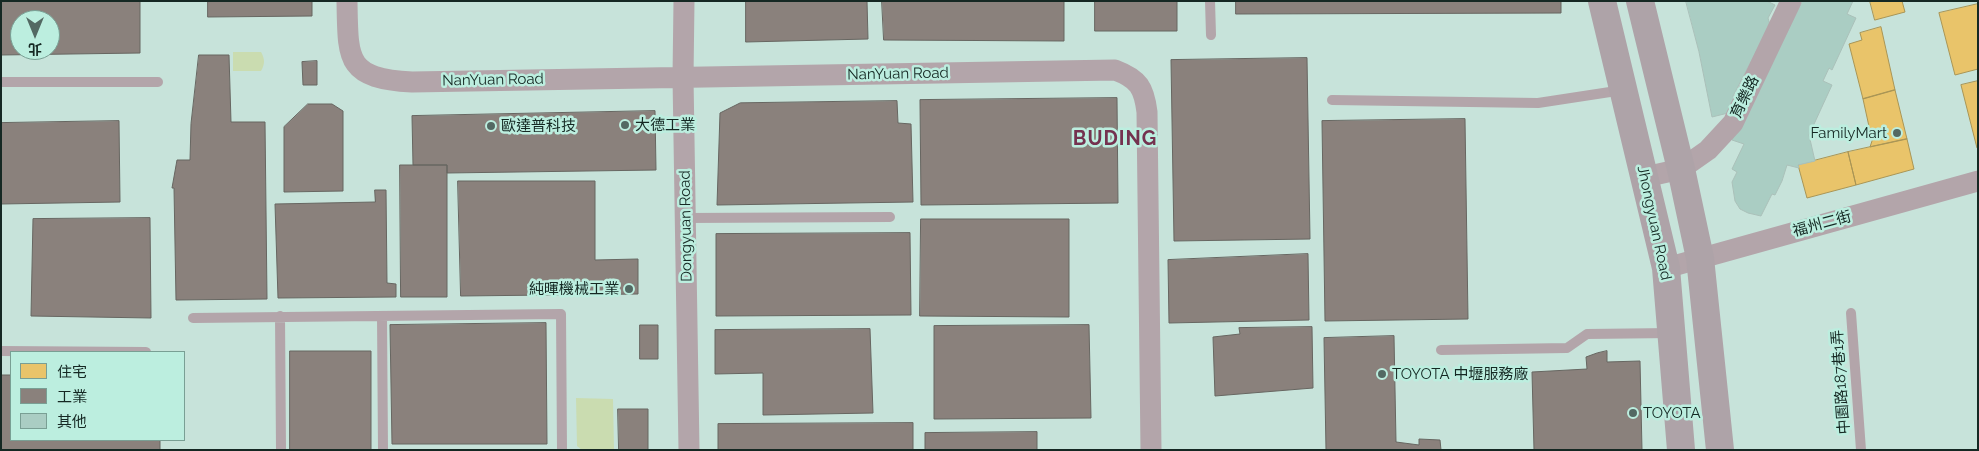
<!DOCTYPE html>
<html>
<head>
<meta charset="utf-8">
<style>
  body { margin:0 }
  #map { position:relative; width:1979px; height:451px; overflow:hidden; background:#c7e3da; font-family:Raleway,"Noto Sans TC",sans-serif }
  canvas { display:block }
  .frame { position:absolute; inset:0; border:2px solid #152823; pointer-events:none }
  .legend { position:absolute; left:10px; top:351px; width:175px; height:90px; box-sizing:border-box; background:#bceedf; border:1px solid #799f94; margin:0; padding:6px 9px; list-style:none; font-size:15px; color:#152823 }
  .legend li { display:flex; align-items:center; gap:10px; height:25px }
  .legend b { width:25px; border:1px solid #799f94 }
  .north { position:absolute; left:10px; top:10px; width:50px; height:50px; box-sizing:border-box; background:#bceedf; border:1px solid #799f94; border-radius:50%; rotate:180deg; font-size:14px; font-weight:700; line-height:20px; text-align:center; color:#152823 }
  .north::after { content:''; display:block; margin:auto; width:18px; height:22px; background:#536963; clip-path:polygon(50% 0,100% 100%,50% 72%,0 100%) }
</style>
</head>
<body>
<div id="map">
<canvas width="1979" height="451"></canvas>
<div class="frame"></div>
<ul class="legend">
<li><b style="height:14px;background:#e9c46a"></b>住宅</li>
<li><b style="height:14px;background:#8a817c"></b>工業</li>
<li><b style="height:14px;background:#aacdc3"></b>其他</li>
</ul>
<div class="north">北</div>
</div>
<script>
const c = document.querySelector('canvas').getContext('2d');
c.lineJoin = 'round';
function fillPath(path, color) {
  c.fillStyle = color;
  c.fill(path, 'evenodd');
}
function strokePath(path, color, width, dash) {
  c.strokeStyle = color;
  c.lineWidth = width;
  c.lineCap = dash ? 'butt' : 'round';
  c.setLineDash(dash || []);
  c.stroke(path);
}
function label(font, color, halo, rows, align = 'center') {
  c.font = font + ' Raleway,"Noto Sans TC",sans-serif';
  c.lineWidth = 5;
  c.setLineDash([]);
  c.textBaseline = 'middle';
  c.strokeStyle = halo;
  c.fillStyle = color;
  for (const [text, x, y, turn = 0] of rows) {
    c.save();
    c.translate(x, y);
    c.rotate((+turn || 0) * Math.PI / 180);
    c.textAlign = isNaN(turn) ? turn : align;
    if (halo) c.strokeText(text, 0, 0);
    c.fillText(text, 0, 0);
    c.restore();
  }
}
const green = new Path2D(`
  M233,52H261C265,59 265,64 261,71H233Z
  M576,398L613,399L614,450H582L577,446Z`);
const homes = new Path2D(`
  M1870,1H1902L1905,12L1875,20Z
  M1978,4V69L1955,75L1939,13Z
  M1881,27L1895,90L1863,99L1849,44L1862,40L1860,33Z
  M1978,81V147L1977,148L1961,85Z
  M1895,90L1907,139L1870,147L1875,132L1870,131L1863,99Z
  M1907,139L1914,169L1856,185L1848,152Z
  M1848,152L1856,185L1807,198L1798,165Z`);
const industry = new Path2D(`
  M1,1H140V53L1,55ZM20,20H50V50H20Z
  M208,1H312V16L208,17Z
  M746,1H867L868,39L746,42Z
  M882,1H1064V41L884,40Z
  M1095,1H1177V31H1095Z
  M1236,1H1561V13L1236,14Z
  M199,55H229L231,122H265L267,299L176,300L174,188H172L177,160H190L191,124Z
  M1307,58L1310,239L1174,241L1171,60Z
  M317,61V85H303L302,62Z
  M1117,98L1118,203L921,205L920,100Z
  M897,101L898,123L911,124L913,202L717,205L720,113L740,103Z
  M308,104H332L343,111V191L284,192V127Z
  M655,111L656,170L447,173V165H413L412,116Z
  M1465,119L1468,319L1325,321L1322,121Z
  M119,121L120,202L1,204V123Z
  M400,165H447V297H401Z
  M458,181H595V260L638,259V294L461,296Z
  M375,190H386L387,283L396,284V297L278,298L275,204L375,202Z
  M150,218L151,318L31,316L33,219Z
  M921,219H1069V317L920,316Z
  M910,233L911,315L716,316V234Z
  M1308,254L1309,320L1169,323L1168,260Z
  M546,323L547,444H392L390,325Z
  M640,325H658V359H640Z
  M1089,325L1091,418L934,419V326Z
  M1312,327L1313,388L1215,396L1213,337L1240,334L1239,328Z
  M870,329L873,413L763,415V373L715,374V330Z
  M1394,336L1396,442L1419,445V439L1440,440L1441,450H1326L1324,338Z
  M290,351H371V450H290Z
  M1607,351V362L1640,361L1642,450H1534L1532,372L1587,369L1586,357L1597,353Z
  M1,375H11V440H160V450H1Z
  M618,409H648V450H619Z
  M913,423V450H718V424Z
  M1037,432V450H925V433Z`);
const building = new Path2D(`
  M1686,1H1767L1775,5L1768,18L1770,25L1733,96L1734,99L1728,113L1712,117L1699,52Z
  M1803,1H1853L1847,14L1856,18L1832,70L1829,68L1823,81L1832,85L1809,135L1815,161L1798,165L1799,168L1787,165L1782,181L1775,195L1772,194L1761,216L1748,213L1740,209L1735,201L1732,182L1737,172L1732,169L1744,144L1732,140L1781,38L1783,39Z`);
const lane = new Path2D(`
  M1210,1L1211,35
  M1,82H158
  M1332,100L1538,103L1623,90
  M686,218L890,217
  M1851,313L1861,450
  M280,316L281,450
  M382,316L383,450
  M193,318L561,314L562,450
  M1441,350L1567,348L1587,334L1671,333
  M1,351L146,352`);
const street = new Path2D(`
  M347,1C348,61 346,78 412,82L1115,70C1139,79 1144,88 1147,112L1151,450
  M684,1L683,77L689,450
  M1645,177L1681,169L1708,150L1733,123L1791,1
  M1666,268L1978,181`);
const secondary = new Path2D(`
  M1602,1L1666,268L1681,450
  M1640,1L1681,169L1700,258L1720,450`);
const markers = [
  [625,125,5,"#536963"],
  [491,126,5,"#536963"],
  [1897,133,5,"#536963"],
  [629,289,5,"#536963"],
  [1382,374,5,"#536963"],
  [1633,413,5,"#536963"]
];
const streetNames = [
  ["NanYuan Road",898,74,-1],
  ["NanYuan Road",493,80,-1],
  ["育樂路",1745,97,-64],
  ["Jhongyuan Road",1654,223,78],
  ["福州二街",1822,224,-15],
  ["Dongyuan Road",686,226,-91],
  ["中園路187巷1弄",1841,382,-94]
];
const poiNames = [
  ["大德工業",635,125],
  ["歐達普科技",501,126],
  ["FamilyMart",1887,133,"right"],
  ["純暉機械工業",619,289,"right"],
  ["TOYOTA 中壢服務廠",1392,374],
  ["TOYOTA",1643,413]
];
const districtNames = [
  ["BUDING",1115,139]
];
fillPath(green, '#cadcb0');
fillPath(homes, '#e9c46a');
strokePath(homes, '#a99555', 1);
fillPath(industry, '#8a817c');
strokePath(industry, '#676661', 1);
fillPath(building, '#aacdc3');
strokePath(building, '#aac0b9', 1);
strokePath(lane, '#b3a5aa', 10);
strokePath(street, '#b3a5aa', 21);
strokePath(secondary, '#aea3a8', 28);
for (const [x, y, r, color] of markers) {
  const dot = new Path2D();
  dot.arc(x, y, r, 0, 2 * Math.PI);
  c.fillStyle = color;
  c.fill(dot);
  strokePath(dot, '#bceedf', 2);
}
label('15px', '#152823', '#bceedf', streetNames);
label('15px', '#152823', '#bceedf', poiNames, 'left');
c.letterSpacing = '1px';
label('bold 20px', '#74324f', '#bceedf', districtNames);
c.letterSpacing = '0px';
</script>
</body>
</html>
